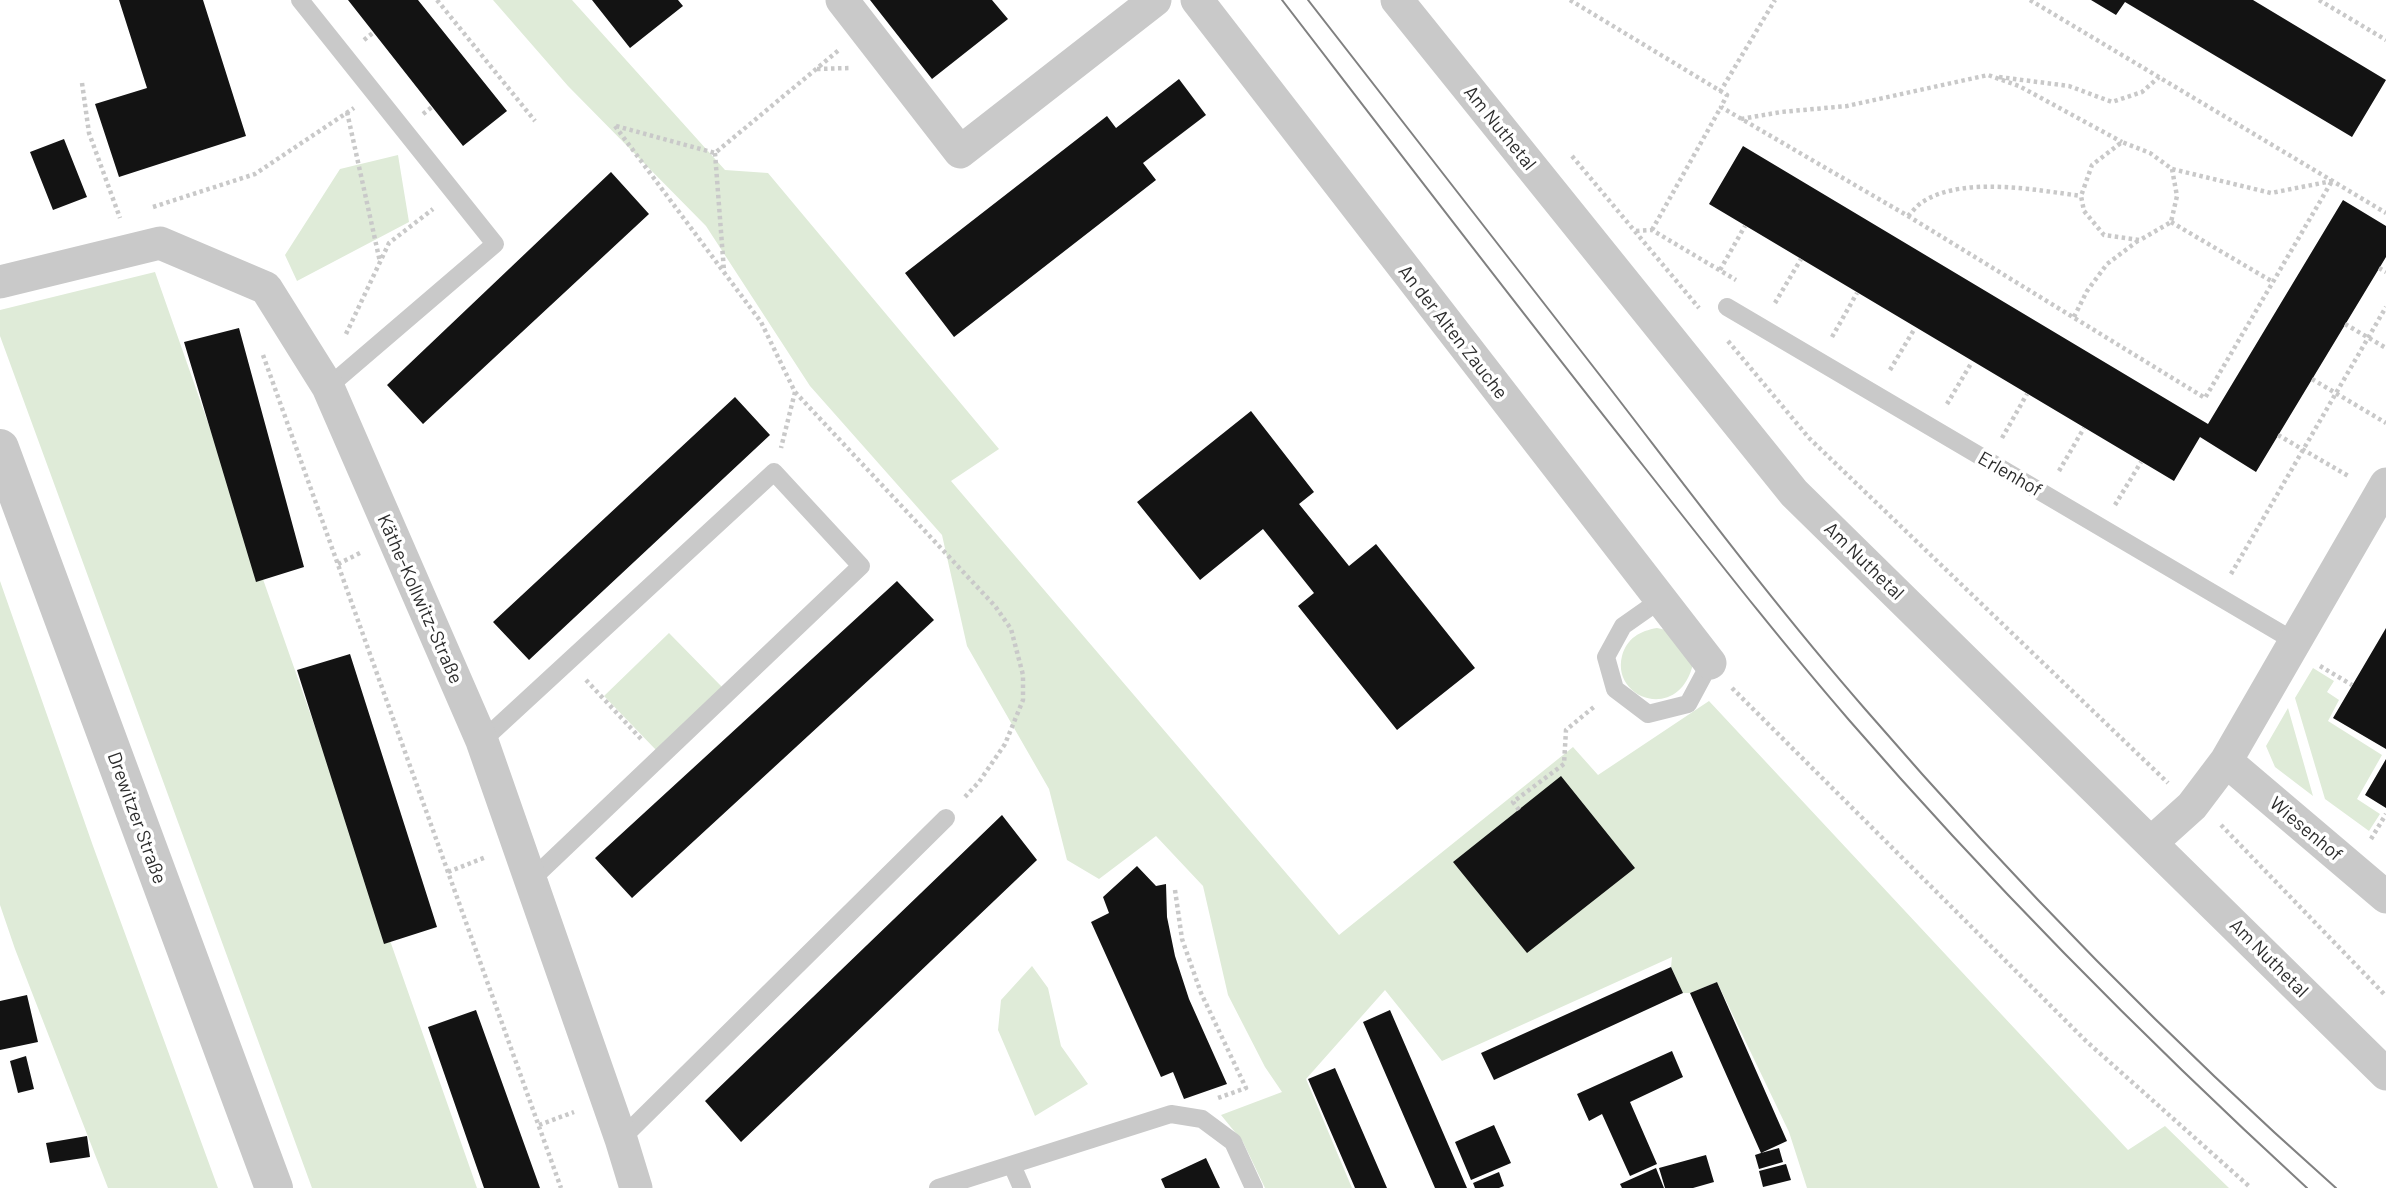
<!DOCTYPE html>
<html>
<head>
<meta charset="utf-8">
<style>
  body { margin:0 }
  canvas { display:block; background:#fff }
</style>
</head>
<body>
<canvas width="2386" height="1188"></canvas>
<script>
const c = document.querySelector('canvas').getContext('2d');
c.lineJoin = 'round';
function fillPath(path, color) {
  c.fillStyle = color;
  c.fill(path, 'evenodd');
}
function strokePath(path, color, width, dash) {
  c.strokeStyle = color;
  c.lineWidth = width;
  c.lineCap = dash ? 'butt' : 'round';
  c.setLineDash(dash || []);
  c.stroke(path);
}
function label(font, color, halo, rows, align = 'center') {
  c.font = font + ' Barlow,sans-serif';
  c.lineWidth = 7;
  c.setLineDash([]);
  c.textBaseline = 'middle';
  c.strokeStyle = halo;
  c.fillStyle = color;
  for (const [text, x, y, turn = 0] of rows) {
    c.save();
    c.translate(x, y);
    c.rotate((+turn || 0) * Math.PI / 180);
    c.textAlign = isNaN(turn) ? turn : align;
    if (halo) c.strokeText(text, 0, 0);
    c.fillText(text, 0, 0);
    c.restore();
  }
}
const green = new Path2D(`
  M493,0H572L725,170L768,173L999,449L951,481L1339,935L1573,747L1598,775L1709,701L2128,1150L2165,1126L2229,1188H1807L1789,1132L1717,982L1690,993H1683L1671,967L1672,957L1442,1061L1385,990L1306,1079L1352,1188H1265L1243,1142L1221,1115L1282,1092L1265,1067L1228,995L1203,886L1156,836L1099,879L1067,860L1049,789L967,646L942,535L810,386L706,226L568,86Z
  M398,155L409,222L297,281L285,255L340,169Z
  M155,272L477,1188H312L0,336V310Z
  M0,581L93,846L218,1188H108L15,949L0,905Z
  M1657,628L1671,631L1693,664C1679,723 1611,699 1622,656C1627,638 1640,631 1657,628Z
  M669,633L722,687L656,750L604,696Z
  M2313,668L2334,681L2327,692L2339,700L2328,721L2382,755L2357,799L2380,814L2369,831L2325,799L2295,698Z
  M2288,708L2313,796L2275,767L2266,746Z
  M1032,966L1048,988L1061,1046L1088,1084L1035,1116L998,1030L1001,1000Z`);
const building = new Path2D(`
  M119,0H203L246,136L119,177L95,104L147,88Z
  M348,0H418L507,111L463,146Z
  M592,0H678L683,6L630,48Z
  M870,0H992L1008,19L932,79Z
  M2091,0H2253L2386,80L2352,137L2125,2L2116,15Z
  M1179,79L1206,115L1143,163L1156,180L954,337L905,273L1107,116L1116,128Z
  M64,139L87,197L53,210L30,152Z
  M1743,146L2208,424L2343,200L2386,226V257L2256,472L2200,437L2174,481L1709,204Z
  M611,172L649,214L423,424L387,385Z
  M239,328L304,567L256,582L184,342Z
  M735,397L770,435L529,660L493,622Z
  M1251,411L1314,492L1299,504L1349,566L1376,544L1475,668L1397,730L1298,606L1314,593L1263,529L1200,580L1137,502Z
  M897,581L934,620L632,898L595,858Z
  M2386,628V749L2333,718Z
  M350,654L437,927L384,944L297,670Z
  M2386,759V808L2365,795Z
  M1561,776L1635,868L1527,953L1453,862Z
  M1002,815L1037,860L741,1142L705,1101Z
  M1137,866L1156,886L1166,884L1167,917L1175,956L1189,999L1227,1084L1184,1099L1173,1072L1161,1077L1091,922L1109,913L1103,897Z
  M1671,967L1683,993L1494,1080L1481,1053Z
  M1717,982L1787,1141L1761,1153L1779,1148L1783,1162L1759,1169L1755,1155L1761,1153L1690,993Z
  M27,995L38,1042L0,1050V1001Z
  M476,1010L540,1188H484L428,1027Z
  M1390,1010L1467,1188H1435L1363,1022Z
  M1672,1051L1683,1077L1630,1102L1657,1164L1630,1176L1602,1114L1589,1121L1577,1094Z
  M26,1056L34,1089L18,1093L10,1061Z
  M1335,1068L1387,1188H1355L1308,1079Z
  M1494,1125L1511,1163L1471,1180L1455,1142Z
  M87,1136L90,1157L50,1163L46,1143Z
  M1706,1155L1714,1182L1693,1188H1665L1659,1168Z
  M1206,1158L1220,1188H1165L1161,1179Z
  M1786,1164L1791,1180L1763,1187L1759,1171Z
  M1656,1168L1664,1188H1622L1620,1184Z
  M1499,1172L1504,1186L1499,1188H1475L1473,1183Z`);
const path = new Path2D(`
  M437,0L535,121
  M1570,0L1727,95L1721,107L1908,216L2205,398L2332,181
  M2030,0L2386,213
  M2319,0L2386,40
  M364,40L374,32
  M817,69L850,68
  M1999,77L2069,86L2112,102L2142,92L2159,77
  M82,83L89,133L120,218
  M1720,92L1775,0
  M347,112L380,262
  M423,114L432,107
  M1741,119L1781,112L1847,106L1988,75L2019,86L2122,142
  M615,126L761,322L795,392L781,448
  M616,126L715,153L839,50
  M715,153L724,271
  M1572,156L1699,308
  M2172,169L2177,196L2171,222L2140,240L2104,235L2084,211L2081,196L2092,165L2122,142L2150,153L2172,169L2271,193L2332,181
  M153,207L255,174L354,108
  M1908,216C1913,211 1918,204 1924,201C1965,176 2036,190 2081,196
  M2171,222L2273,282
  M1652,230L1721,107
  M1636,231L1652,230L1736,280
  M2379,268L2386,272
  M1720,270L1745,226
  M1775,303L1801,259
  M2074,317L2087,291L2107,264L2139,240
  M2345,324L2386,348
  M346,334L389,243L433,209
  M1832,337L1857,293
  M1728,341L1809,438L2168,783
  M263,355L561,1188
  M1890,370L1915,328
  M2312,379L2386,423
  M795,392L995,606L1011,629L1023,675V700L1005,744L979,782L963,799
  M1947,404L1972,362
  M2278,435L2350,477
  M2002,438L2027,394
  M2059,471L2084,428
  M2115,505L2141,462
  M338,564L362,552
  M2231,574L2386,307
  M2320,666L2352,685
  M586,680L642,740
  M1732,688L2086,1041L2251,1188
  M1519,810L1513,802L1564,764L1566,730L1595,706
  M2221,825L2386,996
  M2371,839L2386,814
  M448,872L486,857
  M1175,890L1182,939L1201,993L1246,1088L1218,1098
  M539,1125L574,1112`);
const service = new Path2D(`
  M300,0L495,244L328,387
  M1727,307L2294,641
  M1660,600L1623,626L1606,657L1615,689L1648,714L1688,704L1710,663
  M482,741L774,472L861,566L531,880
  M621,1139L946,818
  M1012,1165L1022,1188
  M938,1188L1171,1114L1202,1119L1233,1142L1254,1188`);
const minor = new Path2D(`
  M842,0L960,152L1155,0
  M1197,0L1710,663
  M1397,0L1794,493L2386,1074
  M0,282L160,243L266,288L328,387L482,741L621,1139L636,1188
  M2226,761L2386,897
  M2152,842L2192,806L2226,761L2386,484`);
const tertiary = new Path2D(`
  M0,448L274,1188`);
const tram = new Path2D(`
  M1282,0C1402,156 1522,313 1645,468C1712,553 1778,638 1849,720C1992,885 2146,1040 2307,1188
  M1308,0C1408,129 1509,258 1609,387C1693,496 1775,606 1865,709C2011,878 2169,1040 2336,1188`);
const streetNames = [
  ["Am Nuthetal",1500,128,51],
  ["An der Alten Zauche",1453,332,52],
  ["Erlenhof",2010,474,30],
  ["Am Nuthetal",1864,561,44],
  ["Käthe-Kollwitz-Straße",420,599,66],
  ["Drewitzer Straße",137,818,70],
  ["Wiesenhof",2306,829,40],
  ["Am Nuthetal",2269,958,45]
];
fillPath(green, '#dfebd8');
fillPath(building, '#131313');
strokePath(path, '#c9c9c9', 4.5, [3.5, 3.5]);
strokePath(service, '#c9c9c9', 18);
strokePath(minor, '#c9c9c9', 33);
strokePath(tertiary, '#c9c9c9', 38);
strokePath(tram, '#818181', 2);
label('19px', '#2c2c2c', '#fff', streetNames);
</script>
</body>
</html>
